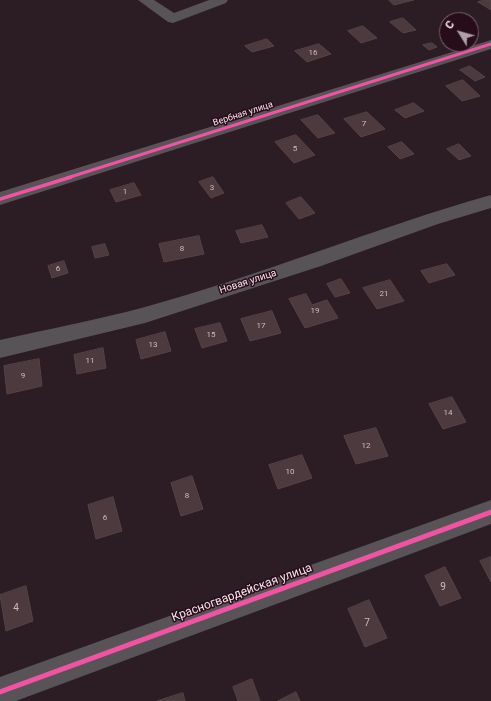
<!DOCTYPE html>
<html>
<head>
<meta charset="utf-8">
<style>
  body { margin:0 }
  #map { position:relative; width:491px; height:701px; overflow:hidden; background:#2c1c23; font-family:Roboto,sans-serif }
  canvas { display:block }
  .north { position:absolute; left:439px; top:12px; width:40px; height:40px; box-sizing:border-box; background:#270c19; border:1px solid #7b636e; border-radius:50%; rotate:307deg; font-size:11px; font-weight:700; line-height:16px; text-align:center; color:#f9e5ed }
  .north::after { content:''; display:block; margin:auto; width:14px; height:18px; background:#b19fa6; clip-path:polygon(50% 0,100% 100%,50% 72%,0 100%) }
</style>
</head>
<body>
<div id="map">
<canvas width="491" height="701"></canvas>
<div class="north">С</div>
</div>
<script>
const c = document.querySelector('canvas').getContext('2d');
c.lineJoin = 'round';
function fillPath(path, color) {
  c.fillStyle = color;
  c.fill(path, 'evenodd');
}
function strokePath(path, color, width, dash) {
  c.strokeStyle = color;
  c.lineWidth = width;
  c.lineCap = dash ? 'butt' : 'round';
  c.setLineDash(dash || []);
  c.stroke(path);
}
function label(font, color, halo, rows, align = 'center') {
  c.font = font + ' Roboto,sans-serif';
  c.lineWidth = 3;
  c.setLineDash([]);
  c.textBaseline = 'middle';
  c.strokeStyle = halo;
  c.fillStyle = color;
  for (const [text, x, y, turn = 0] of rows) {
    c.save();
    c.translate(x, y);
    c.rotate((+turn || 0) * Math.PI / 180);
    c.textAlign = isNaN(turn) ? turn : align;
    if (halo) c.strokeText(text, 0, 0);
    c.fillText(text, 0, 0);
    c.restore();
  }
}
const building = new Path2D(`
  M389,0H414L394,5Z
  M485,0H491V10L478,2Z
  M403,18L416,30L403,33L390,22Z
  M363,26L377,38L361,43L348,31Z
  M267,39L274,46L252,52L245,46Z
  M432,43L437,47L429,50L423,45Z
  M319,44L331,54L307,62L295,51Z
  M470,66L485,77L475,81L460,70Z
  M463,80L480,96L462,101L446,86Z
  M414,103L424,111L405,118L395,110Z
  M367,112L385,129L361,137L344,119Z
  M318,115L335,133L318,138L301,120Z
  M296,135L315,155L294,163L275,142Z
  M402,142L414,154L400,159L388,147Z
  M459,144L471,156L459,160L447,149Z
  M213,177L224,193L211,198L199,182Z
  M134,183L141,195L116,202L110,190Z
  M301,197L315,213L299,219L286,203Z
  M262,225L268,237L241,243L236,231Z
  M199,236L204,254L164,262L159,244Z
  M105,244L109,255L95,258L92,247Z
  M64,261L68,273L52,278L48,266Z
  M447,264L455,275L429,283L421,271Z
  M341,279L350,293L335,297L327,284Z
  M390,280L404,301L377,309L363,288Z
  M306,294L312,305L327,300L338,318L305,328L289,299Z
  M272,311L281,333L250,341L241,319Z
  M220,323L227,341L202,348L195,329Z
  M165,332L171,351L141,359L136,340Z
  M103,348L106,368L77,374L74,355Z
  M39,359L42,386L7,394L4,366Z
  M452,397L466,422L443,429L429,404Z
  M376,428L388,456L356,464L344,436Z
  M302,455L312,478L278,489L269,465Z
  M192,476L203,509L181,516L171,483Z
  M113,497L122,531L96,539L88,505Z
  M491,557V582L480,561Z
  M445,567L461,598L440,606L425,576Z
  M26,586L33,621L6,631L0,595Z
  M369,600L387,638L365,647L348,609Z
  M252,679L260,701H238L233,687Z
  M296,692L300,701H278Z
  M183,693L185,701H157Z`);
const minor = new Path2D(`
  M138,0H154L174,13L209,0H228L226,3L173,23L168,22Z
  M491,40V49L0,205V192Z
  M491,195V208L438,224L321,266L145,323L0,358V340C48,329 97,320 145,307C262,275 374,228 491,195Z
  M491,500V524L16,701H0V677Z`);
const cyclewayFar2 = new Path2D(`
  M67,178L491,44`);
const cyclewayFar1 = new Path2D(`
  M0,199L71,177`);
const cycleway = new Path2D(`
  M0,692L491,512`);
const numberNames = [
  ["16",313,53],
  ["7",364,124],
  ["5",295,149],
  ["3",212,188],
  ["1",125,192],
  ["8",182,249],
  ["6",58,269],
  ["21",384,294],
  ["19",315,311],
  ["17",261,326],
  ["15",211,335],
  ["13",153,345],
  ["11",90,361],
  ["9",23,376],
  ["14",448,413],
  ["12",366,446],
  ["10",290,472],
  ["8",187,496],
  ["6",105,518]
];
const farStreetnames = [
  ["Вербная улица",243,114,-18]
];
const streetNames = [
  ["Новая улица",248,282,-18]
];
const nearNumbernames = [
  ["9",443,587],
  ["4",16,608],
  ["7",367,623]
];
const nearStreetnames = [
  ["Красногвардейская улица",242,593,-20]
];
fillPath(building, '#4c3a3e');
strokePath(building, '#524447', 1);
fillPath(minor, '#585357');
strokePath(cyclewayFar2, '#f153a3', 3);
strokePath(cyclewayFar1, '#f153a3', 3.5);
strokePath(cycleway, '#f153a3', 5);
label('8px', '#cebac1', null, numberNames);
label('9px', '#f9e5ed', '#270c19', farStreetnames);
label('10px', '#f9e5ed', '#270c19', streetNames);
label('10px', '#cebac1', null, nearNumbernames);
label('12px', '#f9e5ed', '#270c19', nearStreetnames);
</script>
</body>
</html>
